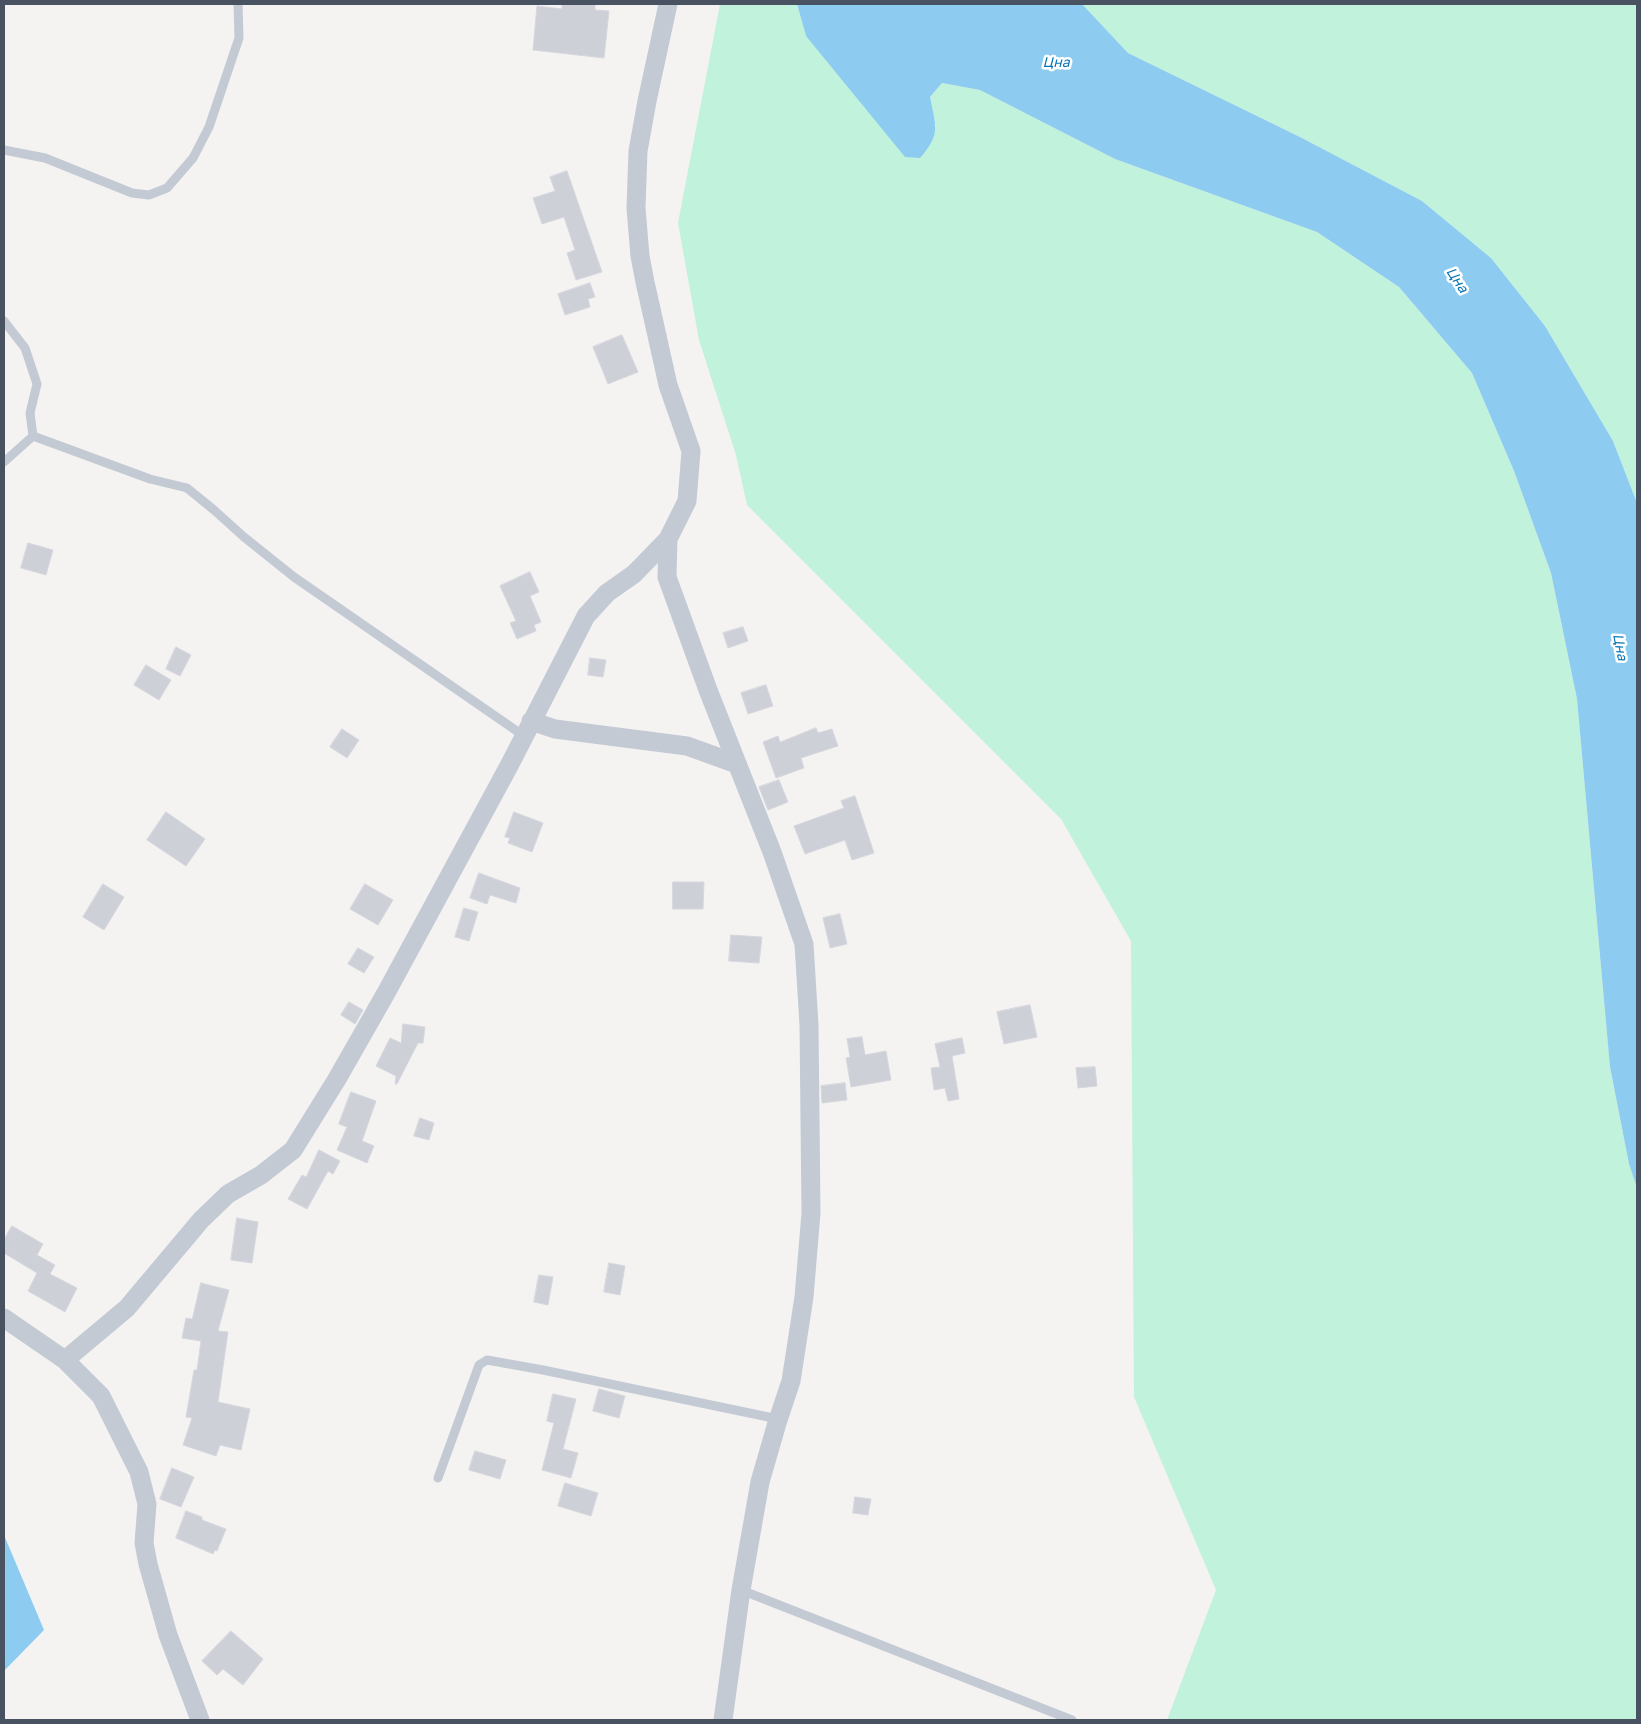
<!DOCTYPE html>
<html>
<head>
<meta charset="utf-8">
<style>
  body { margin:0 }
  #map { position:relative; width:1641px; height:1724px; overflow:hidden; background:#f4f3f2; font-family:"Golos Text",sans-serif }
  canvas { display:block }
  .frame { position:absolute; inset:0; border:5px solid #495261; pointer-events:none }
</style>
</head>
<body>
<div id="map">
<canvas width="1641" height="1724"></canvas>
<div class="frame"></div>
</div>
<script>
const c = document.querySelector('canvas').getContext('2d');
c.lineJoin = 'round';
function fillPath(path, color) {
  c.fillStyle = color;
  c.fill(path, 'evenodd');
}
function strokePath(path, color, width, dash) {
  c.strokeStyle = color;
  c.lineWidth = width;
  c.lineCap = dash ? 'butt' : 'round';
  c.setLineDash(dash || []);
  c.stroke(path);
}
function label(font, color, halo, rows, align = 'center') {
  c.font = font + ' "Golos Text",sans-serif';
  c.lineWidth = 5;
  c.setLineDash([]);
  c.textBaseline = 'middle';
  c.strokeStyle = halo;
  c.fillStyle = color;
  for (const [text, x, y, turn = 0] of rows) {
    c.save();
    c.translate(x, y);
    c.rotate((+turn || 0) * Math.PI / 180);
    c.textAlign = isNaN(turn) ? turn : align;
    if (halo) c.strokeText(text, 0, 0);
    c.fillText(text, 0, 0);
    c.restore();
  }
}
const green = new Path2D(`
  M720,4H797L806,36L936,127L930,97L942,83L980,90L1115,159L1317,232L1399,287L1472,373L1514,471L1551,573L1577,699L1610,1067L1629,1164L1637,1188V1720H1167L1216,1590L1134,1397L1131,941L1061,819L747,505L736,455L699,340L678,223Z
  M1082,4H1637V503L1613,441L1545,326L1491,258L1422,201L1300,137L1128,53Z`);
const water = new Path2D(`
  M797,4H1082L1128,53L1300,137L1422,201L1491,258L1545,326L1613,441L1637,503V1188L1629,1164L1610,1067L1577,699L1551,573L1514,471L1472,373L1399,287L1317,232L1115,159L980,90L942,83L930,97C936,127 941,134 920,158L905,157L806,36Z
  M4,1535L44,1630L4,1671Z`);
const building = new Path2D(`
  M562,4H595V10L609,11L604,58L533,50L537,6L562,9Z
  M567,171L602,272L576,280L567,253L575,250L564,217L542,224L533,198L555,191L550,177Z
  M590,283L595,297L588,299L590,307L565,315L558,294Z
  M622,335L638,372L608,384L593,347Z
  M28,543L53,550L46,575L21,568Z
  M530,572L539,592L530,596L541,622L534,625L536,631L517,639L510,623L516,621L500,586Z
  M743,627L748,641L728,648L723,633Z
  M176,647L191,655L180,676L166,669Z
  M590,658L606,660L603,677L588,675Z
  M146,665L171,680L159,700L134,685Z
  M766,685L773,706L748,714L741,693Z
  M816,728L818,733L832,729L838,746L801,758L804,768L776,778L763,742L778,736L780,742Z
  M342,729L359,740L347,758L330,747Z
  M779,780L788,802L768,810L759,787Z
  M855,796L874,853L852,860L845,840L805,854L794,826L844,808L841,801Z
  M166,812L205,839L186,866L147,840Z
  M514,812L543,823L532,852L508,843L510,838L505,837Z
  M479,873L520,888L516,903L490,895L487,904L470,898Z
  M673,882H704L703,909H673Z
  M103,884L124,897L104,930L83,917Z
  M365,884L393,900L378,925L350,909Z
  M464,908L478,912L469,941L455,937Z
  M840,914L847,944L830,948L823,918Z
  M731,935L762,937L759,963L729,961Z
  M358,948L374,957L364,973L348,964Z
  M349,1002L363,1010L355,1024L341,1015Z
  M1030,1005L1037,1037L1004,1044L997,1012Z
  M403,1024L425,1027L423,1043H418L397,1084H395L396,1076L376,1066L390,1038L401,1043Z
  M862,1037L865,1055L886,1051L891,1080L851,1087L846,1058L850,1057L847,1039Z
  M962,1038L965,1053L952,1056L959,1099L948,1101L945,1088L934,1090L931,1068L940,1067L935,1044Z
  M1095,1067L1097,1086L1078,1088L1076,1068Z
  M845,1083L847,1100L822,1103L821,1086Z
  M351,1092L376,1101L362,1141L374,1146L367,1163L337,1150L347,1127L339,1124Z
  M420,1118L434,1123L429,1140L414,1136Z
  M319,1150L340,1161L333,1174L328,1171L307,1209L288,1199L302,1175L306,1177Z
  M237,1218L258,1222L252,1263L231,1260Z
  M12,1226L43,1244L37,1255L55,1265L50,1274L77,1288L65,1312L28,1291L37,1273L4,1253V1240Z
  M609,1263L625,1266L620,1295L604,1292Z
  M539,1275L553,1277L548,1305L534,1302Z
  M201,1283L229,1290L218,1331L228,1332L218,1402L250,1409L241,1450L220,1445L216,1456L183,1445L192,1418L186,1417L194,1370H197L201,1341L182,1338L186,1318L192,1319Z
  M599,1389L625,1396L619,1418L593,1411Z
  M553,1394L576,1399L563,1449L578,1453L571,1478L542,1470L554,1423L547,1421Z
  M475,1451L506,1460L500,1479L469,1470Z
  M172,1468L194,1477L181,1507L160,1499Z
  M565,1483L598,1493L591,1516L558,1506Z
  M855,1497L871,1499L868,1515L853,1513Z
  M186,1511L202,1517V1520L226,1529L217,1551L215,1550L213,1554L176,1538Z
  M231,1631L263,1659L243,1685L223,1669L217,1675L202,1661Z`);
const lane = new Path2D(`
  M4,150L45,158L132,193L149,195L167,188L193,158L209,127L239,38L238,4
  M4,321L25,348L37,384L30,413L33,436
  M33,436L150,479L187,488L214,510L244,537L294,577L524,736
  M4,462L33,436
  M438,1478L479,1365L487,1360L543,1370L778,1419
  M741,1590L1072,1720`);
const street = new Path2D(`
  M668,539L667,577L708,690L772,852L804,944L809,1025L811,1213L804,1297L791,1381L777,1423L760,1482L741,1590L723,1720
  M531,721L555,729L687,746L737,764
  M4,1318L65,1360L101,1396L139,1472L147,1504L144,1543L148,1564L168,1635L200,1720
  M65,1360L127,1308L201,1220L228,1194L261,1175L293,1150L337,1079L386,993L510,764L586,616L607,593L634,574L668,539L687,501L691,451L668,385L645,282L640,256L636,208L638,151L647,101L668,4`);
const waterNames = [
  ["Цна",1056,63],
  ["Цна",1457,280,56],
  ["Цна",1620,647,79]
];
fillPath(green, '#c1f2db');
fillPath(water, '#8dccf0');
fillPath(building, '#ced0d8');
strokePath(building, '#d6d7de', 1);
strokePath(lane, '#c3cad4', 9);
strokePath(street, '#c3cad4', 19);
label('italic 14px', '#0876b5', '#fff', waterNames);
</script>
</body>
</html>
